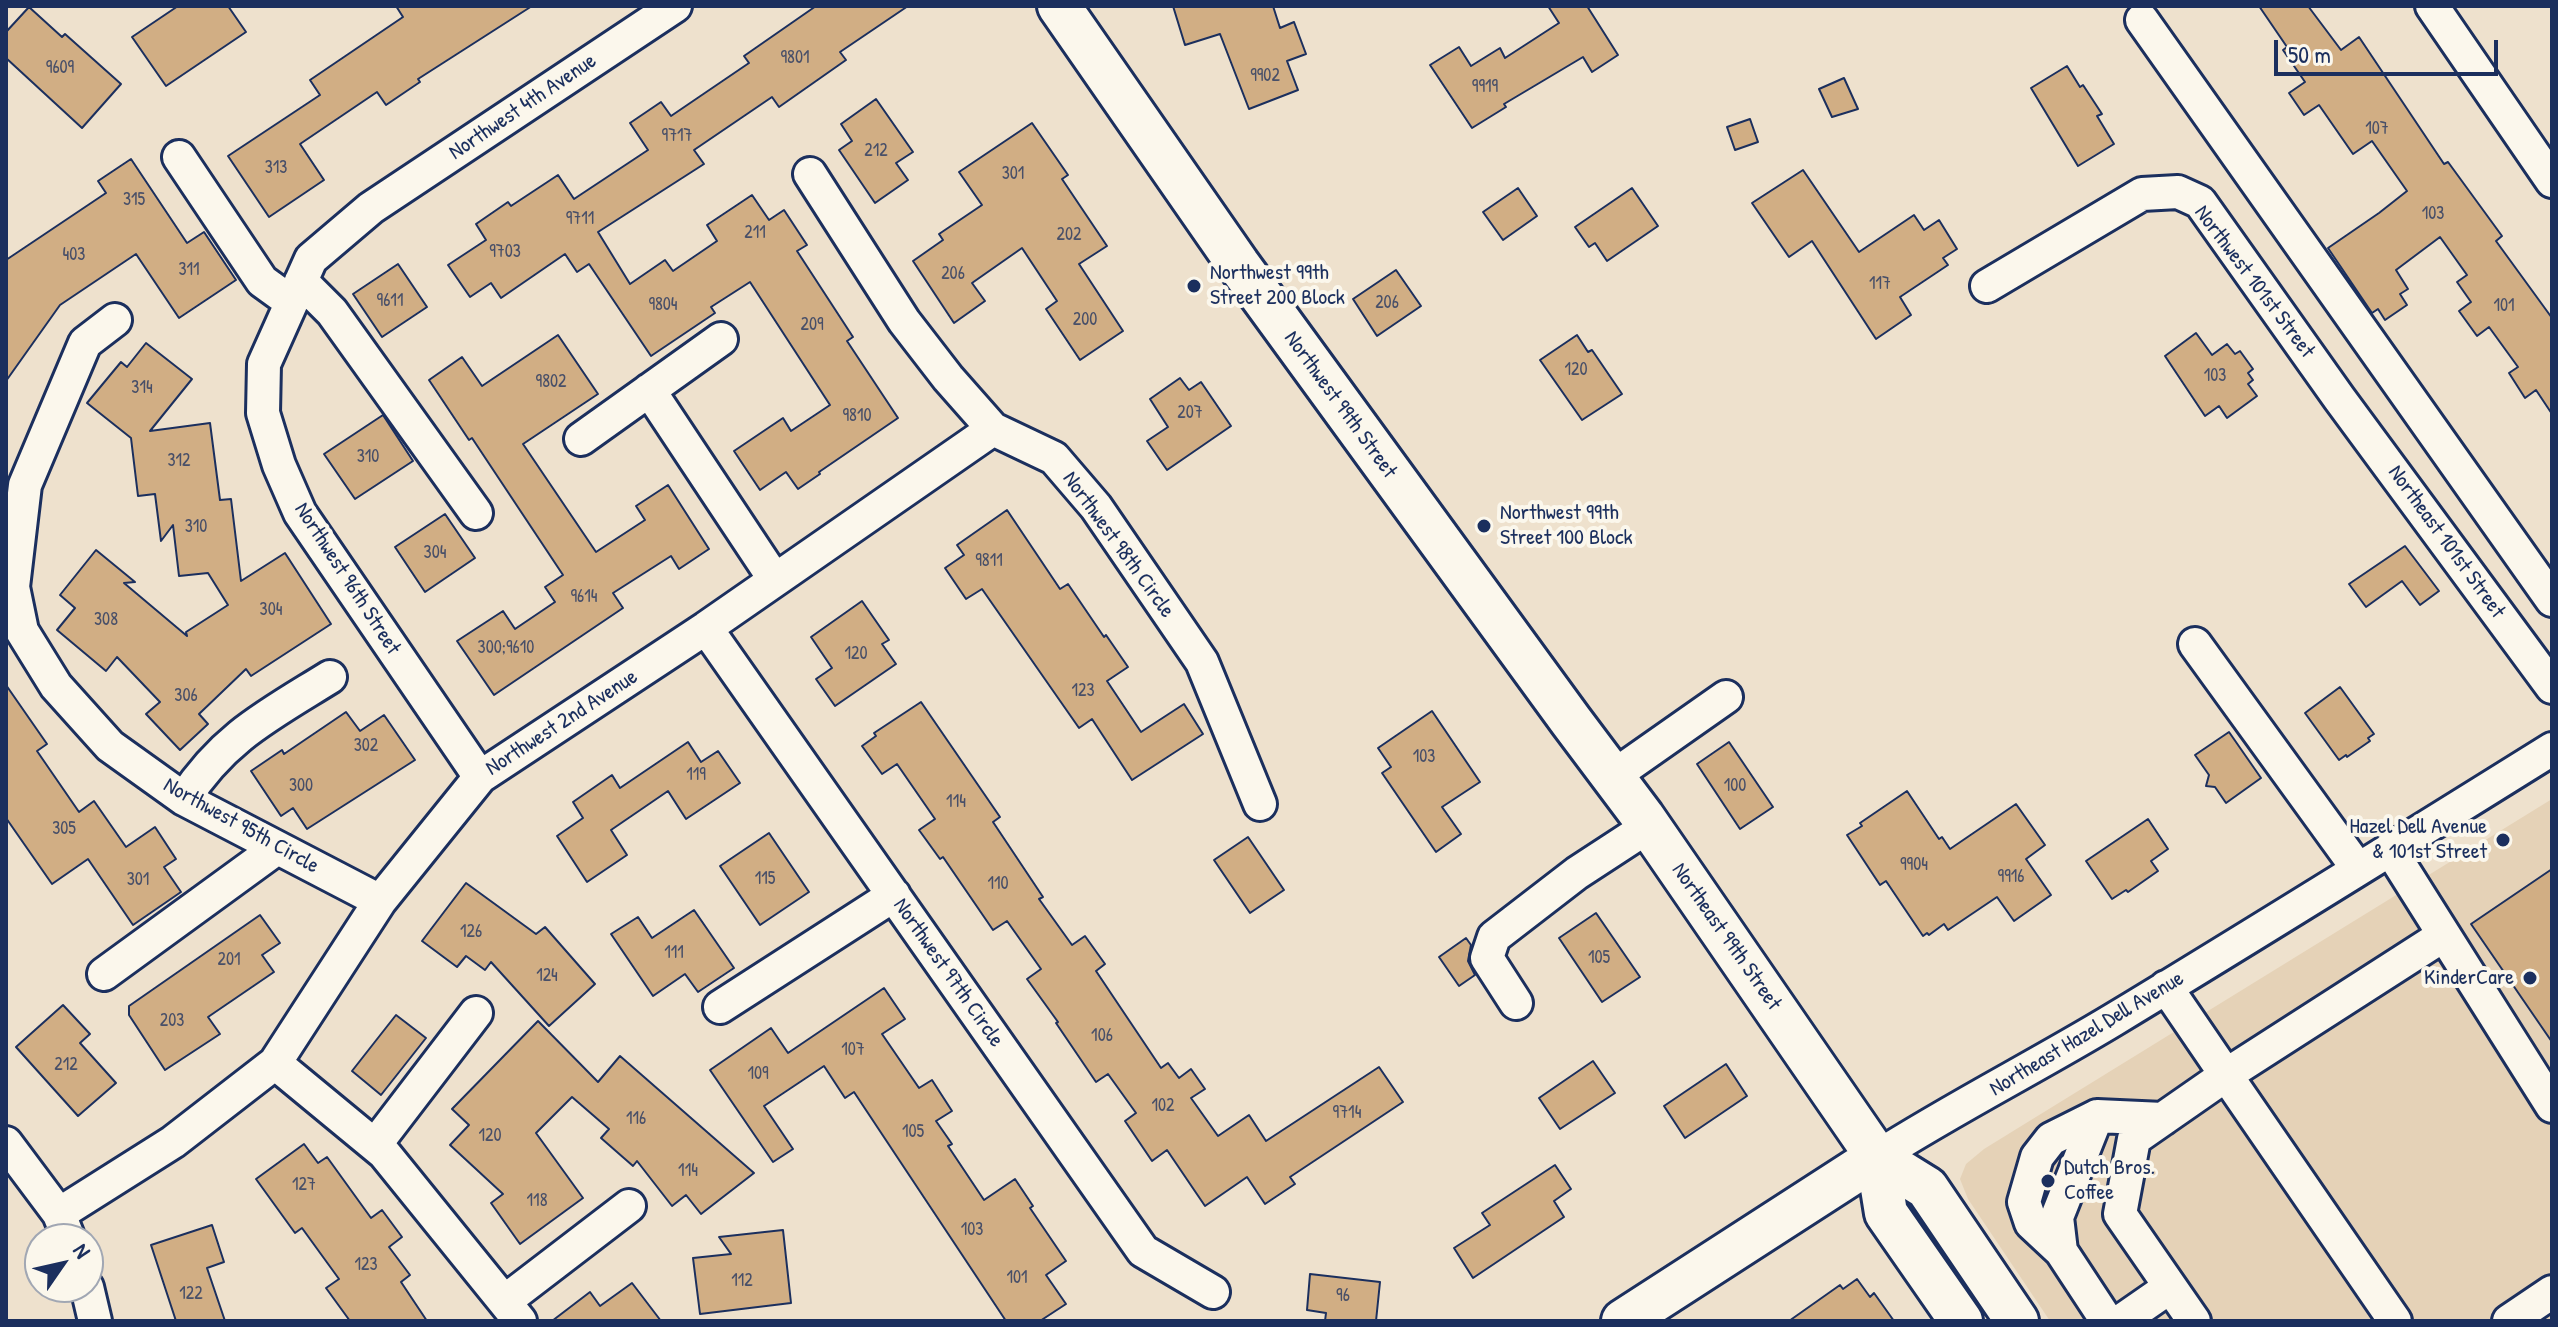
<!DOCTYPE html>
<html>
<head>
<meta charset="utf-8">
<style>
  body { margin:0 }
  #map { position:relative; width:2558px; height:1327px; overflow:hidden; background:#eee1cd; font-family:"Patrick Hand",sans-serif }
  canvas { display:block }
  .frame { position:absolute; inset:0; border:8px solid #1b2f5e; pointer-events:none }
  .north { position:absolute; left:24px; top:1223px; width:80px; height:80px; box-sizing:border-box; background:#fbf7ec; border:2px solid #a1a7b3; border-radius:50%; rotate:56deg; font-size:22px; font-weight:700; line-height:32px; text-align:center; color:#1b2f5e }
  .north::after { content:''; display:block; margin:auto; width:28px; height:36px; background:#1b2f5e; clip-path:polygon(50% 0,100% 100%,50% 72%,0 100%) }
  .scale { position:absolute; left:2274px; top:40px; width:224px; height:36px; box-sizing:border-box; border:4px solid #1b2f5e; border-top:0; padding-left:10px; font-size:24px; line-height:28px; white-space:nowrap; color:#1b2f5e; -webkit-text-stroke:6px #fbf7ec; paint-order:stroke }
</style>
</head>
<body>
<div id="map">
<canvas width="2558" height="1327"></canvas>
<div class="frame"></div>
<div class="north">N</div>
<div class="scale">50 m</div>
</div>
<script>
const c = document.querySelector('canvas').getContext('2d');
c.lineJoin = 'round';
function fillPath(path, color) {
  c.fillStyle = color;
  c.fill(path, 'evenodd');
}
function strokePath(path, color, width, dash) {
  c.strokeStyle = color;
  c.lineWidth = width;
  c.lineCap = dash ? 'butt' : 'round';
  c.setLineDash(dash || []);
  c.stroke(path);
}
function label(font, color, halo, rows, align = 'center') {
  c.font = font + ' "Patrick Hand",sans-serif';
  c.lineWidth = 8;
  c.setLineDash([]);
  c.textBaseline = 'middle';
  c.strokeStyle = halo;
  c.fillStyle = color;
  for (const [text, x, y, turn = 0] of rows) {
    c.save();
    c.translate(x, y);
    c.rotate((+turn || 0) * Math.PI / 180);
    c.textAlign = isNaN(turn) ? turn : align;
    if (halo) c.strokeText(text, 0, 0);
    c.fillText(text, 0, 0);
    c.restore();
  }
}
const built = new Path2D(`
  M2552,799V1321H2050L1968,1199L1960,1179L1966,1164L1984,1149Z`);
const building = new Path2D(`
  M178,6H228L246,32L166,86L132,37Z
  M396,6H532L418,79L420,82L386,105L377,92L300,144L324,180L269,217L228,156L320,95L310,80L403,17Z
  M816,6H908L840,52L846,60L779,107L772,97L694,150L704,164L598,232L630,284L665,260L673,271L717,241L707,225L752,195L769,220L784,210L807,245L797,251L853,337L847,341L898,418L819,472L820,474L798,489L786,472L760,490L734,451L783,418L791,431L830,405L750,282L711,307L715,313L651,356L589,264L577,272L565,254L501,298L491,283L470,297L448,265L486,240L476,224L508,202L511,206L558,175L574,199L648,150L630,123L661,102L671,116L749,63L744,56Z
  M1173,6H1273L1280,28L1294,22L1306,54L1287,61L1298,90L1249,109L1220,34L1185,45Z
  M1548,6H1587L1618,55L1592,72L1583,57L1504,104L1506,107L1472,128L1430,65L1459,47L1471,66L1500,48L1505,58L1559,23Z
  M2259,6H2308L2341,50L2359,37L2444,164L2448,162L2502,236L2496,241L2552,318V414L2536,390L2525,398L2509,373L2518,367L2489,327L2477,336L2459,311L2471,302L2457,282L2467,275L2440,237L2396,270L2408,289L2400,294L2407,305L2385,320L2378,309L2372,313L2328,248L2379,213L2407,191L2372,141L2353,154L2319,105L2304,115L2289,93L2305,82L2283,50L2287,47Z
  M29,7L62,37L65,34L121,84L82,128L6,58V32Z
  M2067,66L2080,87L2083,85L2102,114L2097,116L2114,144L2078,166L2031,88Z
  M1844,78L1858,109L1832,117L1819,89Z
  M876,99L913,152L896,163L908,180L875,203L839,150L852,141L841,124Z
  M1750,119L1758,142L1735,150L1727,127Z
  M1032,123L1068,175L1062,179L1107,246L1079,264L1123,331L1080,360L1046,309L1057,301L1022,248L972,283L985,301L954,323L913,261L943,240L939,234L982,205L959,172Z
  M131,159L187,243L204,232L236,280L179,318L136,254L60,305L6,381V260L106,193L98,181Z
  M1803,170L1859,252L1914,215L1924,230L1939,220L1957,249L1943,258L1948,265L1900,297L1911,315L1876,339L1812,241L1789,257L1752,203Z
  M1518,188L1537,216L1503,240L1483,212Z
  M1632,188L1658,226L1607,261L1595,243L1589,247L1575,227Z
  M398,264L427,307L382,337L353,294Z
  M1396,270L1421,306L1377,336L1353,299Z
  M2196,333L2212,355L2227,344L2235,354L2240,351L2253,369L2248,373L2253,380L2248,384L2257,396L2227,418L2219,406L2205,416L2165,356Z
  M558,335L598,394L523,444L596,552L645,520L636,506L668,485L709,549L679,569L671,556L613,593L623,608L494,695L457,641L503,611L515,629L555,602L545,587L563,575L472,438L469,440L429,380L462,357L482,386Z
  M1577,335L1588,352L1592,350L1622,394L1582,420L1540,360Z
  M146,343L192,379L150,431L210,423L220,500L231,499L241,581L285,553L331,624L251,676L246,669L199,714L208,724L180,750L146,714L160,702L117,657L106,671L57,630L75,608L60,595L96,550L135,582L124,583L187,636L186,632L228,605L208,573L179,576L173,525L161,541L155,494L138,496L131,438L87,403L121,362L127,367Z
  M1180,378L1189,390L1201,382L1231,426L1167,470L1147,441L1168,427L1150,399Z
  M383,415L413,461L355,499L324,454Z
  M1007,510L1060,589L1068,584L1104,637L1106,635L1128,667L1107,681L1141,732L1184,704L1203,734L1132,780L1092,719L1079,728L982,589L966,599L945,568L964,555L957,545Z
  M445,514L475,558L425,592L395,547Z
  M2405,546L2439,591L2420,605L2402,581L2366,607L2349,584Z
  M862,601L889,640L882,644L896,664L835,706L816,679L832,668L811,637Z
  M6,685L47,744L37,751L79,812L94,801L126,847L155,827L176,859L164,867L181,892L133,925L88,859L52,884L6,818Z
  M2340,687L2374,734L2368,738L2370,741L2347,757L2346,755L2339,760L2305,713Z
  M921,702L1000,817L993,822L1043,897L1039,899L1072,945L1085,936L1105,964L1096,971L1161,1068L1168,1063L1179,1078L1191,1069L1205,1089L1191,1098L1218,1136L1249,1115L1266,1141L1379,1067L1403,1102L1290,1177L1295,1184L1265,1204L1247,1177L1205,1206L1167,1150L1152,1161L1125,1121L1136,1113L1108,1074L1096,1082L1056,1023L1058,1022L1027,979L1041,969L1007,921L993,930L943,857L940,859L919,830L935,819L897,764L882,774L862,746L876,736L874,733Z
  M1432,711L1480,782L1442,807L1461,834L1436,852L1382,773L1391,767L1378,748Z
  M346,712L360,731L384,715L415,760L307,829L293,808L281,816L251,771L282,750L284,754Z
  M2229,732L2261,778L2226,803L2215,787L2206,786L2209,775L2195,755Z
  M688,742L701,762L718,751L740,783L686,819L668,791L611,830L627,855L587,882L557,836L583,818L573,802L612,775L620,788Z
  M1729,742L1773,807L1740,829L1697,764Z
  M1907,791L1939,839L1942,837L1950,849L2016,804L2045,845L2026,859L2051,895L2014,921L1997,897L1948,930L1944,924L1929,935L1927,933L1923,936L1886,881L1880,885L1847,835L1862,826L1860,823Z
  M2148,819L2168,849L2151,861L2158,871L2128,892L2126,890L2112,899L2086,861Z
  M769,833L809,892L760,925L720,866Z
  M1248,837L1284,890L1250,913L1214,860Z
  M2552,869V1042L2471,924Z
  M466,883L536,934L545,927L595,984L549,1026L491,962L485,970L466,956L457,967L422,941Z
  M694,910L734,968L698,992L685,974L653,996L611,934L638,917L652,938Z
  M1596,913L1640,977L1602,1002L1559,938Z
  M260,915L280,943L262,955L274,972L208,1017L220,1034L165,1070L129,1015V1006Z
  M1466,938L1471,945L1468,961L1475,975L1459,986L1439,957Z
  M884,988L905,1019L882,1034L919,1088L932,1080L952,1111L936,1121L952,1144L948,1146L984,1200L1015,1179L1033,1206L1030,1208L1066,1261L1046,1275L1066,1304L1040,1321H1006L854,1092L845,1098L824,1066L764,1106L793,1149L773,1162L710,1070L771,1028L788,1053Z
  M63,1005L90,1034L80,1043L116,1083L78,1116L16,1047Z
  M396,1015L426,1038L381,1095L352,1071Z
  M538,1021L598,1082L620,1056L754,1173L701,1214L686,1195L672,1206L637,1161L633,1166L601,1138L609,1129L572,1097L536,1133L583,1198L520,1244L491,1203L503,1194L450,1145L469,1125L452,1109Z
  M1593,1061L1615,1093L1560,1129L1539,1098Z
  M1726,1064L1747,1096L1685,1138L1664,1106Z
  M304,1144L318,1163L327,1157L371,1218L382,1210L402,1237L389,1247L410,1275L401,1282L427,1321H350L326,1288L339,1279L302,1228L295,1233L256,1179Z
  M1555,1165L1571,1189L1554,1201L1564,1217L1473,1278L1454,1248L1490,1225L1482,1213Z
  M212,1225L224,1262L207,1268L225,1321H176L151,1245Z
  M783,1230L791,1303L700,1314L693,1258L731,1254L719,1237Z
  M1310,1274L1380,1282L1376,1321H1325L1326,1313L1307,1310Z
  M1857,1279L1870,1297L1874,1293L1894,1321H1789L1840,1285L1843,1289Z
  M632,1283L661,1321H552L590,1292L600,1306Z`);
const minor = new Path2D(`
  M2432,6L2552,181
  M2142,20L2552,600
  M179,157L262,281L291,302
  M810,174L904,321L948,378L993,429L1054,458L1096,507L1202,662L1260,804
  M301,281L332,312L476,513
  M1987,286L2142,194L2178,192L2200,202L2339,398L2552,687
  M115,320L85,343L25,485L13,587L22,631L56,686L110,746L184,799L380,901
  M649,390L775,580
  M581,439L721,339
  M706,628L1143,1251L1213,1292
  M2195,644L2358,869
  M480,777L300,513L279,465L263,413L264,364L311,259L371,208L675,6
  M1612,777L1726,697
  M184,799C224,737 269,715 330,677
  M2390,849L2552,1106
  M104,974L277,848
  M2166,987L2226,1075L2134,1139L2120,1214L2194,1321
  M1516,1003L1487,958L1494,937L1577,873L1649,826
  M720,1007L894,895
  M275,1063L384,1153L520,1321
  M6,1143L59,1214L69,1239
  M375,1145L476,1013
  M1877,1157C1954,1108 2035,1067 2113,1020C2260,931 2406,840 2552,749
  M59,1214L173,1142L275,1063L380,901L480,777L706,628L993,429
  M2061,1251L2057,1217L2097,1116
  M87,1287L95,1321
  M505,1301L629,1206
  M2107,1321L2061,1251L2031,1223L2024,1202L2037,1157L2051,1139L2097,1116L2163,1119
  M2121,1321L2170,1287
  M2395,1321L2226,1075L2444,935
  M2509,1321L2552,1292`);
const major = new Path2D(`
  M1059,6L1238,264L1571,721L1643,817L1877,1157L1927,1188L2017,1321
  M1877,1157L1886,1213L1961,1321
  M1623,1321L1877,1157`);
const markers = [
  [1194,286,8,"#1b2f5e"],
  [1484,526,8,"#1b2f5e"],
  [2503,840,8,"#1b2f5e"],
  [2530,978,8,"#1b2f5e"],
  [2048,1181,8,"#1b2f5e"]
];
const numberNames = [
  ["9801",795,58],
  ["9609",60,68],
  ["9902",1265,76],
  ["9919",1485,87],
  ["107",2377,129],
  ["9717",677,136],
  ["212",876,151],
  ["313",276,168],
  ["301",1013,174],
  ["315",134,200],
  ["103",2433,214],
  ["9711",580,219],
  ["211",755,233],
  ["202",1069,235],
  ["9703",505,252],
  ["403",74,255],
  ["311",189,270],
  ["206",953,274],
  ["117",1880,284],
  ["9611",390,301],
  ["206",1387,303],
  ["9804",663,305],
  ["101",2504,306],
  ["200",1085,320],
  ["209",812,325],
  ["120",1576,370],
  ["103",2215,376],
  ["9802",551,382],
  ["314",142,388],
  ["207",1190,413],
  ["9810",857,416],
  ["310",368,457],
  ["312",179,461],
  ["310",196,527],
  ["304",435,553],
  ["9811",989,561],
  ["9614",584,597],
  ["304",271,610],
  ["308",106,620],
  ["300;9610",506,648],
  ["120",856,654],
  ["123",1083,691],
  ["306",186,696],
  ["302",366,746],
  ["103",1424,757],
  ["119",696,775],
  ["300",301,786],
  ["100",1735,786],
  ["114",956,802],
  ["305",64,829],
  ["9904",1914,865],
  ["9916",2011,877],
  ["115",765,879],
  ["301",138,880],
  ["110",998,884],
  ["126",471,932],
  ["111",674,953],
  ["105",1599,958],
  ["201",229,960],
  ["124",547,976],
  ["203",172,1021],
  ["106",1102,1036],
  ["107",853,1050],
  ["212",66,1065],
  ["109",758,1074],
  ["102",1163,1106],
  ["9714",1347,1113],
  ["116",636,1119],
  ["105",913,1132],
  ["120",490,1136],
  ["114",688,1171],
  ["127",304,1185],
  ["118",537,1201],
  ["103",972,1230],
  ["123",366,1265],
  ["101",1017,1278],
  ["112",742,1281],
  ["122",191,1294],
  ["96",1343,1296]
];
const streetNames = [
  ["Northwest 4th Avenue",523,107,-34],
  ["Northwest 101st Street",2254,282,53],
  ["Northwest 99th Street",1340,405,54],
  ["Northeast 101st Street",2446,542,54],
  ["Northwest 98th Circle",1118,545,54],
  ["Northwest 96th Street",347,579,57],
  ["Northwest 2nd Avenue",562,723,-33],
  ["Northwest 95th Circle",241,826,29],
  ["Northeast 99th Street",1726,937,55],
  ["Northwest 97th Circle",948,973,55],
  ["Northeast Hazel Dell Avenue",2087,1034,-31]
];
const poiNames = [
  ["Northwest 99th",1210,273],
  ["Street 200 Block",1210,298],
  ["Northwest 99th",1500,513],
  ["Street 100 Block",1500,538],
  ["Hazel Dell Avenue",2487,827,"right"],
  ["& 101st Street",2487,852,"right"],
  ["KinderCare",2514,978,"right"],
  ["Dutch Bros.",2064,1168],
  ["Coffee",2064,1193]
];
fillPath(built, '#e5d2b7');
fillPath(building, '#d1ae84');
strokePath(building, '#1b2f5e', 2);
strokePath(minor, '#1b2f5e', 38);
strokePath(major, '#1b2f5e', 48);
strokePath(minor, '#fbf7ec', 32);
strokePath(major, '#fbf7ec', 42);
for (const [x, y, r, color] of markers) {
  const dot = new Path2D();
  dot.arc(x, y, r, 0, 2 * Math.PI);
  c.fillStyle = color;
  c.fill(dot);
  strokePath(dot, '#fbf7ec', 3);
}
label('18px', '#484f68', null, numberNames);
label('22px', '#1b2f5e', '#fbf7ec', streetNames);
label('22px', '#1b2f5e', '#fbf7ec', poiNames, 'left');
</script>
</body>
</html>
